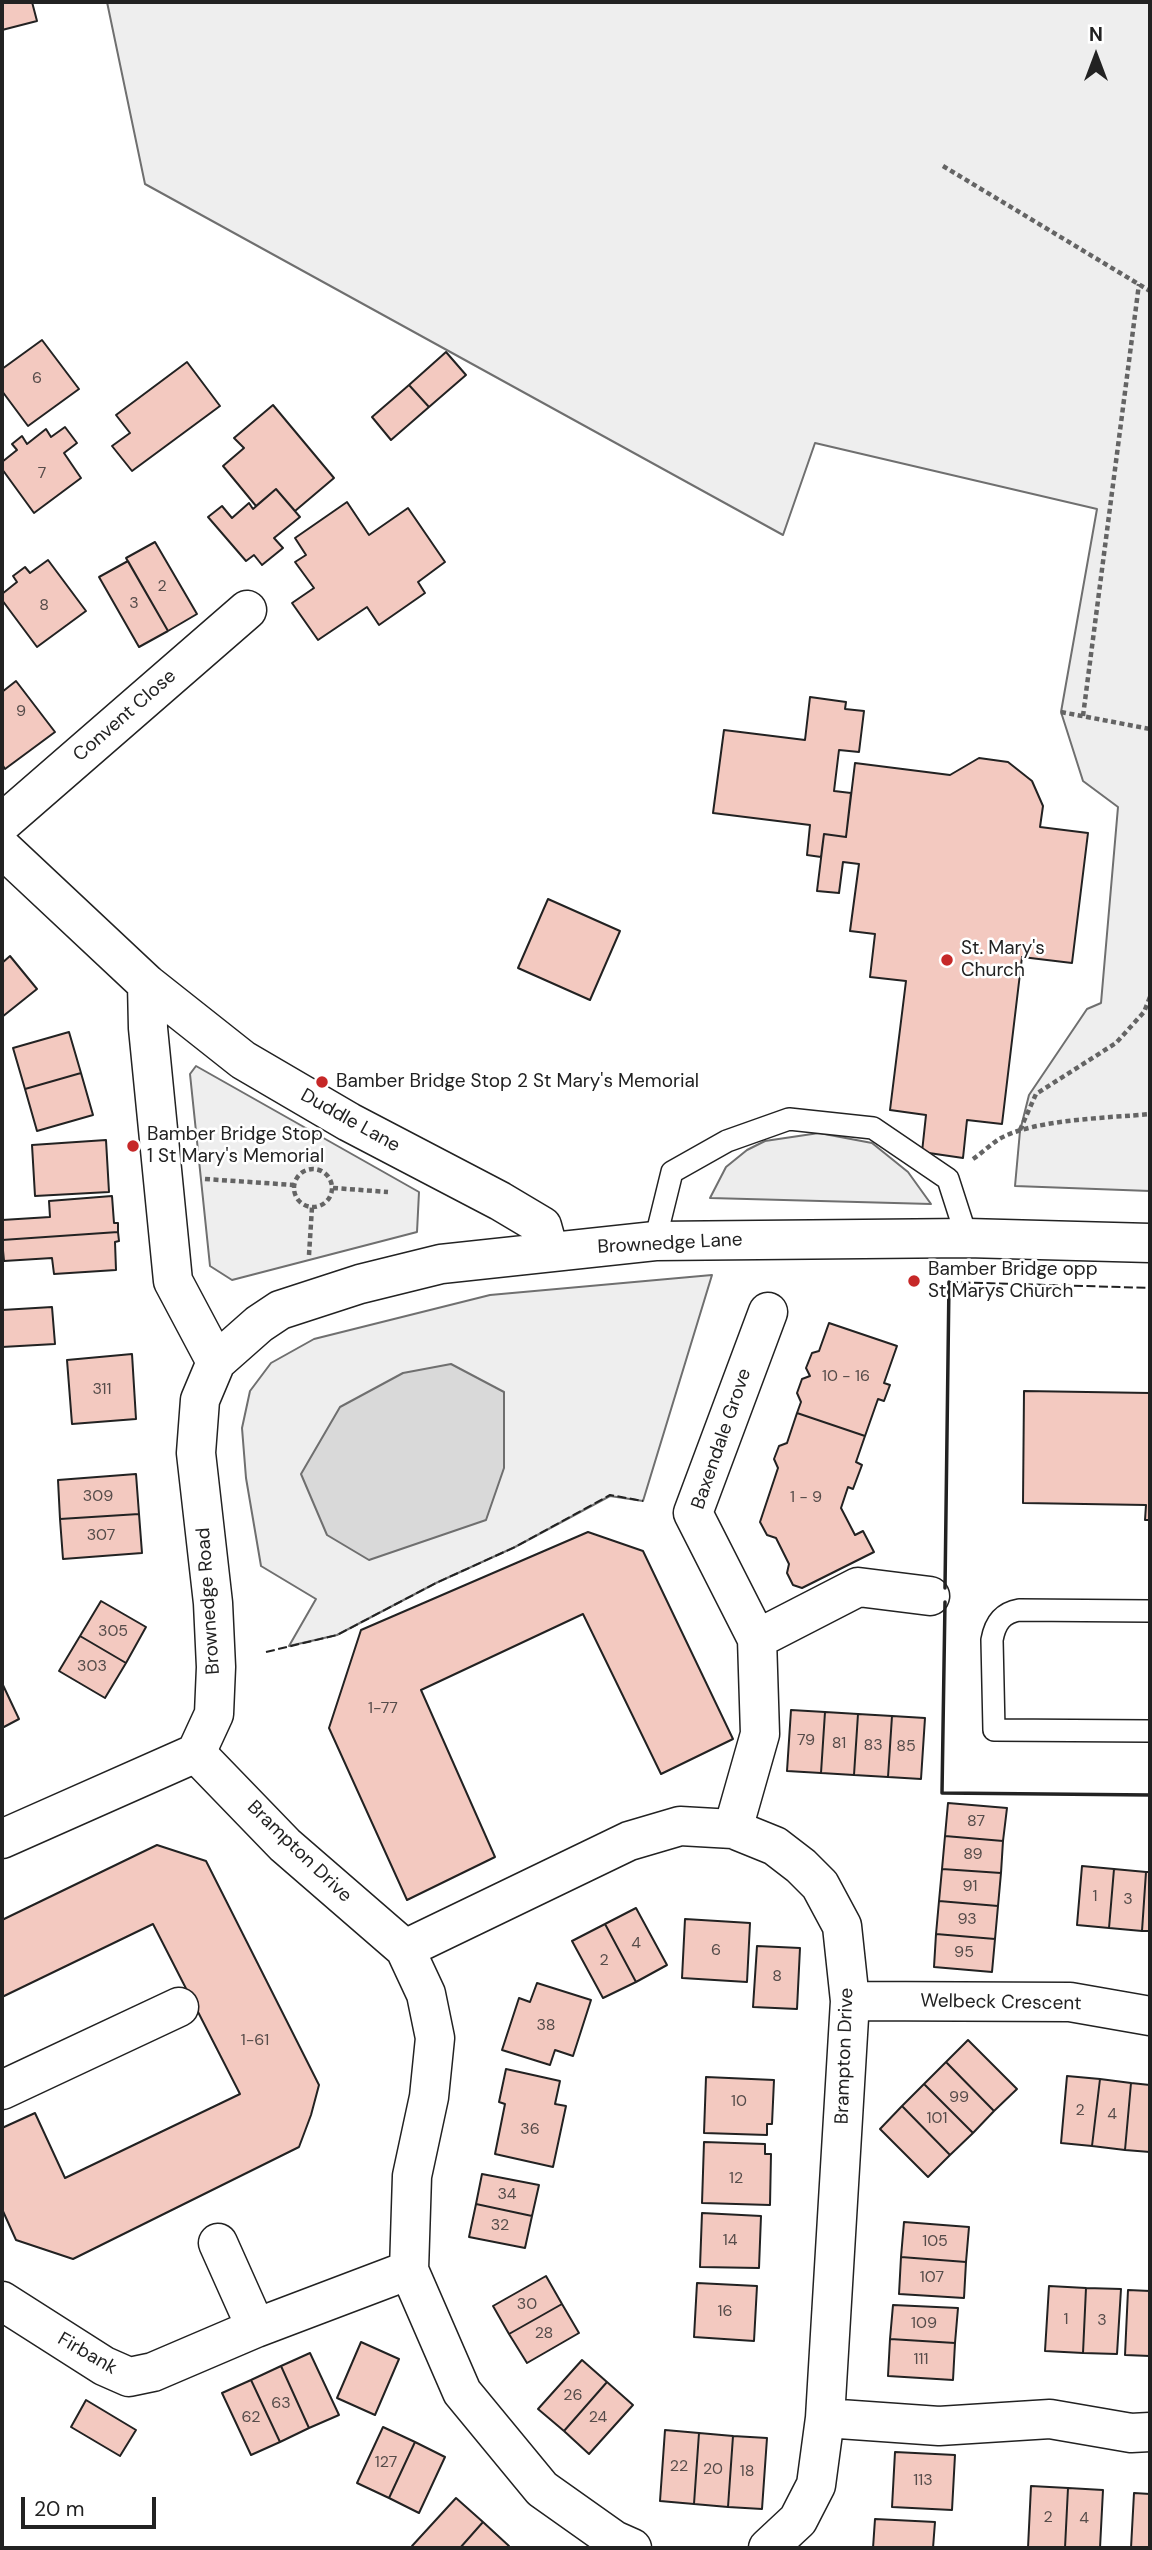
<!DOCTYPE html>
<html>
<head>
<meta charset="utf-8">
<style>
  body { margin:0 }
  #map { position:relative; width:1152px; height:2550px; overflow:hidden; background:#fff; font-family:"DM Sans",sans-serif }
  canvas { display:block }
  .frame { position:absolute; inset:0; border:4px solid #222; pointer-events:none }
  .north { position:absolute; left:1061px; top:21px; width:70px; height:70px; -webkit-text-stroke:5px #fff; paint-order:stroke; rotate:0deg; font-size:19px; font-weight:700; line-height:28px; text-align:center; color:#222 }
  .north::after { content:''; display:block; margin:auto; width:24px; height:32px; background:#222; clip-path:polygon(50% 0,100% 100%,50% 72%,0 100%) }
  .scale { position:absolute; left:21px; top:2497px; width:135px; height:32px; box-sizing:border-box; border:4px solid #222; border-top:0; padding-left:9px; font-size:21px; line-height:24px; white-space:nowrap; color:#222; -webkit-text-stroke:5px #fff; paint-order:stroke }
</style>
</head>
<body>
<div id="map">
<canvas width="1152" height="2550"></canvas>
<div class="frame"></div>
<div class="north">N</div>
<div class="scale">20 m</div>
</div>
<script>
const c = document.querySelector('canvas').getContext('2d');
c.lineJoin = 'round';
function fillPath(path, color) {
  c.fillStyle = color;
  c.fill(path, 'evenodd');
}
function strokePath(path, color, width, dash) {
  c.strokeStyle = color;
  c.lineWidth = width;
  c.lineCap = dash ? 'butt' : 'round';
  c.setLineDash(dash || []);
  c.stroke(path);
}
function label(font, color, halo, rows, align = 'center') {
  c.font = font + ' "DM Sans",sans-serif';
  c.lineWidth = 5;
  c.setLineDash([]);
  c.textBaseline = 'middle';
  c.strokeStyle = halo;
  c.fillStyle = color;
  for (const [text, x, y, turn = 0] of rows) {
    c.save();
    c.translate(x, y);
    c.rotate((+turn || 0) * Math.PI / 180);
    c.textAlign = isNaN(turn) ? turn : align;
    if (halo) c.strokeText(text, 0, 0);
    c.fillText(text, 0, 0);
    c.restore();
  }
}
const green = new Path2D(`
  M107,2H1150V1191L1015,1186L1020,1131L1029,1095L1087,1009L1101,1003L1118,807L1083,781L1061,712L1097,509L815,443L783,535L145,184Z
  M196,1066L419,1192L417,1232L232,1280L210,1266L190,1074Z
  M712,1275L643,1501L610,1496L515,1547L436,1583L337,1635L289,1646L316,1599L261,1566L246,1478L242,1428L250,1391L271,1363L314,1339L490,1295Z`);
const parking = new Path2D(`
  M819,1133L872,1143L908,1172L931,1204L710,1198L726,1167L747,1150L765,1141Z`);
const water = new Path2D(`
  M451,1364L504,1392V1468L486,1520L369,1560L327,1535L301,1474L340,1407L403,1373Z`);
const building = new Path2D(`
  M2,2H32L37,21L2,30Z
  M42,340L79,389L28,426L2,391V369Z
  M446,352L466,375L429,407L409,385Z
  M187,362L220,406L132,471L112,446L130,433L116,415Z
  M409,385L429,407L391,440L372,417Z
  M273,405L334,478L295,511L276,489L256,506L223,466L244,448L234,438Z
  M65,427L77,443L64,453L81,478L34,513L2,469V462L17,450L12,444L22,436L27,444L46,429L51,437Z
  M276,489L300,517L274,538L283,548L262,565L254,555L246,561L208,517L222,506L232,518L249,503L253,509Z
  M347,502L369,535L408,508L445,562L418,582L425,593L379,625L367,607L318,640L292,603L314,588L295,562L306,555L295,538Z
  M155,542L197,614L168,631L126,558Z
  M48,560L86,611L37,647L2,600V594L17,582L13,576L25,567L30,573Z
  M128,561L168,631L139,647L99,577Z
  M16,681L55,732L5,769L2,764V692Z
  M810,697L846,702L845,709L864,711L859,752L839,750L834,791L851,793L846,837L824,834L821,857L807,855L810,825L713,813L724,730L805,740Z
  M979,758L1008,762L1032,781L1043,806L1040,827L1088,833L1072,963L1022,957L1002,1124L967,1120L963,1158L922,1152L926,1115L890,1110L906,981L870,977L875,934L850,931L859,864L843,862L839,893L817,891L824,834L846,837L855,763L950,775Z
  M548,899L620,931L590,1000L518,968Z
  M10,956L37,989L2,1017V963Z
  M69,1032L81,1073L25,1089L13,1048Z
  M81,1073L93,1115L37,1131L25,1089Z
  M106,1140L109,1192L35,1196L32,1145Z
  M112,1196L114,1223H118V1232L2,1240V1220L50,1217L49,1201Z
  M118,1232L119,1241L115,1242L116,1270L54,1274L52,1258L4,1261L2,1240Z
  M52,1307L55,1344L2,1347V1310Z
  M829,1323L897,1346L884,1383L890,1385L884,1401L878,1399L865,1436L797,1413L801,1402L797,1393L802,1379L810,1376L806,1368L812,1353L819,1351Z
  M132,1354L136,1419L72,1424L67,1360Z
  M1024,1391L1150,1393V1520H1145L1146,1505L1023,1503Z
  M797,1413L865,1436L856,1462L862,1465L853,1489L848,1487L841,1508L855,1535L863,1531L874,1552L802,1588L793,1585L787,1573L789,1564L776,1538L767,1535L760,1522L778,1468L774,1459L779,1446L787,1443Z
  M136,1474L139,1514L60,1519L58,1480Z
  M139,1514L142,1553L63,1559L60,1519Z
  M588,1532L643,1551L733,1739L661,1774L583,1614L421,1690L495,1857L407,1900L329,1728L361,1630Z
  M101,1601L146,1627L126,1663L80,1636Z
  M80,1636L126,1663L105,1698L59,1671Z
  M2,1683L19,1719L2,1728Z
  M791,1710L825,1712L821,1773L787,1771Z
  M825,1712L858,1714L854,1775L821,1773Z
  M858,1714L892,1716L888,1777L854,1775Z
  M892,1716L925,1718L921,1779L888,1777Z
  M948,1803L1007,1808L1003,1841L945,1836Z
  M945,1836L1003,1841L1001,1873L942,1869Z
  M157,1845L206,1861L319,2085L311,2115L299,2147L73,2259L16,2240L2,2209V2128L35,2113L65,2178L240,2094L153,1924L2,1997V1920Z
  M1082,1866L1114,1869L1109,1928L1077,1925Z
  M942,1869L1001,1873L998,1906L939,1901Z
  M1114,1869L1146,1872L1142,1931L1109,1928Z
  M1146,1872H1150V1931H1142Z
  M939,1901L998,1906L995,1939L936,1934Z
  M636,1908L667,1965L636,1982L605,1924Z
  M685,1919L750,1923L747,1982L682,1978Z
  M605,1924L636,1982L603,1998L572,1941Z
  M936,1934L995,1939L992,1972L934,1967Z
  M757,1946L800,1948L797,2009L753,2007Z
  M537,1983L591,2000L573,2056L555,2050L550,2065L502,2050L519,1998L530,2002Z
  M968,2040L1017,2089L994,2111L946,2062Z
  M946,2062L994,2111L973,2133L924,2084Z
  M506,2069L560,2081L555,2104L566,2106L553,2167L495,2154L505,2104L499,2102Z
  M1067,2076L1100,2079L1092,2146L1061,2143Z
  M706,2077L774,2080L772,2124H767V2135L704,2133Z
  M1100,2079L1131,2083L1125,2150L1092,2146Z
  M1131,2083L1150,2085V2152L1125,2150Z
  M924,2084L973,2133L950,2155L902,2106Z
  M902,2106L950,2155L928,2177L880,2129Z
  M704,2142L765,2144V2154H771L770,2205L702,2203Z
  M482,2174L539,2185L532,2216L476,2204Z
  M476,2204L532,2216L525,2248L469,2237Z
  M702,2213L761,2216L759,2268L700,2267Z
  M904,2222L969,2227L966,2262L901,2257Z
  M901,2257L966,2262L964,2298L899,2294Z
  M546,2276L562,2304L509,2334L493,2306Z
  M697,2283L757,2286L754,2341L694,2337Z
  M1049,2286L1086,2288L1083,2353L1045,2351Z
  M1086,2288L1121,2289L1117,2354L1083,2353Z
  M1128,2290L1150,2291V2356L1125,2355Z
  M562,2304L579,2333L527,2363L509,2334Z
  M893,2305L958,2308L955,2343L890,2339Z
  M890,2339L955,2343L953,2380L888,2376Z
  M361,2342L399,2359L375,2415L337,2398Z
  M310,2353L339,2415L309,2428L281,2366Z
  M582,2360L607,2382L564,2431L538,2409Z
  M281,2366L309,2428L280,2442L251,2380Z
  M251,2380L280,2442L251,2455L222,2393Z
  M607,2382L633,2405L589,2454L564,2431Z
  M86,2400L136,2430L120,2456L71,2427Z
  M383,2427L415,2442L389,2498L357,2483Z
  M665,2430L699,2433L694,2504L660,2501Z
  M699,2433L733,2436L728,2507L694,2504Z
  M733,2436L767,2438L762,2509L728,2507Z
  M415,2442L445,2457L419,2513L389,2498Z
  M895,2452L955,2455L952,2510L892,2507Z
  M1031,2486L1068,2488L1065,2548H1028Z
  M1068,2488L1103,2490L1100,2548H1065Z
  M1134,2493L1150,2494V2548H1131Z
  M456,2498L483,2522L460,2548H415L412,2546Z
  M875,2519L935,2522L933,2548H873Z
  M483,2522L509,2546L507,2548H460Z`);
const path = new Path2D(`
  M943,166L1150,291
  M1061,712L1150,729
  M1083,716L1139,284
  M1020,1130L1036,1094L1116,1043L1144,1012L1150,997
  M973,1159C982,1153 990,1145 999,1139C1034,1119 1109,1118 1150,1114
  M294 1188a19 19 0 1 1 38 0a19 19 0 1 1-38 0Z
  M205,1179L294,1185
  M333,1188L388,1192
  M309,1255L312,1207`);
const lane = new Path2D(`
  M655,1241L672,1172L727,1141L789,1119L873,1128L948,1179L967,1238
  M1150,1611L1019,1610C1002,1613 995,1623 992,1640L994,1730L1150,1731`);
const street = new Path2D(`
  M2,823L247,610
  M757,1639L858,1587L930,1596
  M196,1753L285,1845L405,1949L629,1841L680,1826L733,1829L775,1846L801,1866L820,1885L842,1926L850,2001L825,2418L816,2485L798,2520L768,2548
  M733,1829L760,1734L757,1639L693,1513L768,1312
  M405,1949L426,1994L435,2038L429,2097L412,2176L409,2270L462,2392L542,2489L614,2540L632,2548
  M850,2001L1070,2002L1150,2016
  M2,2090L179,2007
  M218,2243L256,2328
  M2,2301L104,2366L129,2377L153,2372L256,2328L409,2270
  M825,2418L939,2426L1050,2419L1131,2433L1150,2432`);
const secondary = new Path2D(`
  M2,848L147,984L243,1060L349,1122L500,1201L542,1226L549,1251
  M147,984L148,1028L173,1281L216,1362
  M2,1839L196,1753L214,1714L216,1667L213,1603L196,1453L200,1400L216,1362L259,1324L280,1310L360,1284L441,1264L655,1241L967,1238L1150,1243`);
const fence = new Path2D(`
  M949,1282L1150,1288
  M266,1652L337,1635L436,1583L515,1547L610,1495L643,1501`);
const wall = new Path2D(`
  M945,1588L949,1282
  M945,1602L942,1793L1150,1795`);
const markers = [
  [947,960,7,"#c62828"],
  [322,1082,7,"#c62828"],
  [133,1146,7,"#c62828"],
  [914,1281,7,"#c62828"]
];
const numberNames = [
  ["6",37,379],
  ["7",42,474],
  ["2",162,587],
  ["3",134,604],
  ["8",44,606],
  ["9",21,712],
  ["10 - 16",846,1377],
  ["311",102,1390],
  ["309",98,1497],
  ["1 - 9",806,1498],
  ["307",101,1536],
  ["305",113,1632],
  ["303",92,1667],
  ["1-77",383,1709],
  ["79",806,1741],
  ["81",839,1744],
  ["83",873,1746],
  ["85",906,1747],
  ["87",976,1822],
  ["89",973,1855],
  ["91",970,1887],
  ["1",1095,1897],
  ["3",1128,1900],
  ["93",967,1920],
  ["4",636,1944],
  ["6",716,1951],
  ["95",964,1953],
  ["2",604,1961],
  ["8",777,1977],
  ["38",546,2026],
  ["1-61",255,2041],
  ["99",959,2098],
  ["10",739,2102],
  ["2",1080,2111],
  ["4",1112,2115],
  ["101",937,2119],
  ["36",530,2130],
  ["12",736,2179],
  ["34",507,2195],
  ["32",500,2226],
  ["14",730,2241],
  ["105",935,2242],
  ["107",932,2278],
  ["30",527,2305],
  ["16",725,2312],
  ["1",1066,2320],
  ["3",1102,2321],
  ["109",924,2324],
  ["28",544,2334],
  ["111",921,2360],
  ["26",573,2396],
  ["63",281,2404],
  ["62",251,2418],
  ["24",598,2418],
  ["127",386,2463],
  ["22",679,2467],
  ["20",713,2470],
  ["18",747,2472],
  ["113",923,2481],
  ["2",1048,2518],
  ["4",1084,2519]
];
const streetNames = [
  ["Convent Close",125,716,-41],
  ["Duddle Lane",350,1121,29],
  ["Brownedge Lane",670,1244,-3],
  ["Baxendale Grove",722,1439,-71],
  ["Brownedge Road",209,1601,-94],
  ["Brampton Drive",299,1852,44],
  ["Welbeck Crescent",1001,2003,1],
  ["Brampton Drive",845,2056,-88],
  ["Firbank",87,2354,30]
];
const poiNames = [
  ["St. Mary's",961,949],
  ["Church",961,971],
  ["Bamber Bridge Stop 2 St Mary's Memorial",336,1082],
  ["Bamber Bridge Stop",147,1135],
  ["1 St Mary's Memorial",147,1157],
  ["Bamber Bridge opp",928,1270],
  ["St Marys Church",928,1292]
];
fillPath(green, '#eee');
strokePath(green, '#6f6f6f', 2);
fillPath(parking, '#ededed');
strokePath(parking, '#6f6f6f', 2);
fillPath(water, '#d9d9d9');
strokePath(water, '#6f6f6f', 2);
fillPath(building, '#f3c9c0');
strokePath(building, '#222', 2);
strokePath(lane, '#222', 24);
strokePath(street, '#222', 41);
strokePath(secondary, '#222', 41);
strokePath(path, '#646464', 4.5, [5, 3.5]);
strokePath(lane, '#fff', 21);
strokePath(street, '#fff', 38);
strokePath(secondary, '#fff', 38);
strokePath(fence, '#222', 2, [9, 3.5]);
strokePath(wall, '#222', 3.5);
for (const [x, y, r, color] of markers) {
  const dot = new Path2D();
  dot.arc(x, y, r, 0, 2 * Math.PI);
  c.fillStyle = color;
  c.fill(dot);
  strokePath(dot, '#fff', 2.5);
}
label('16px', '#564c4a', null, numberNames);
label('19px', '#222', '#fff', streetNames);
label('19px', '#222', '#fff', poiNames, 'left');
</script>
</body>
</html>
